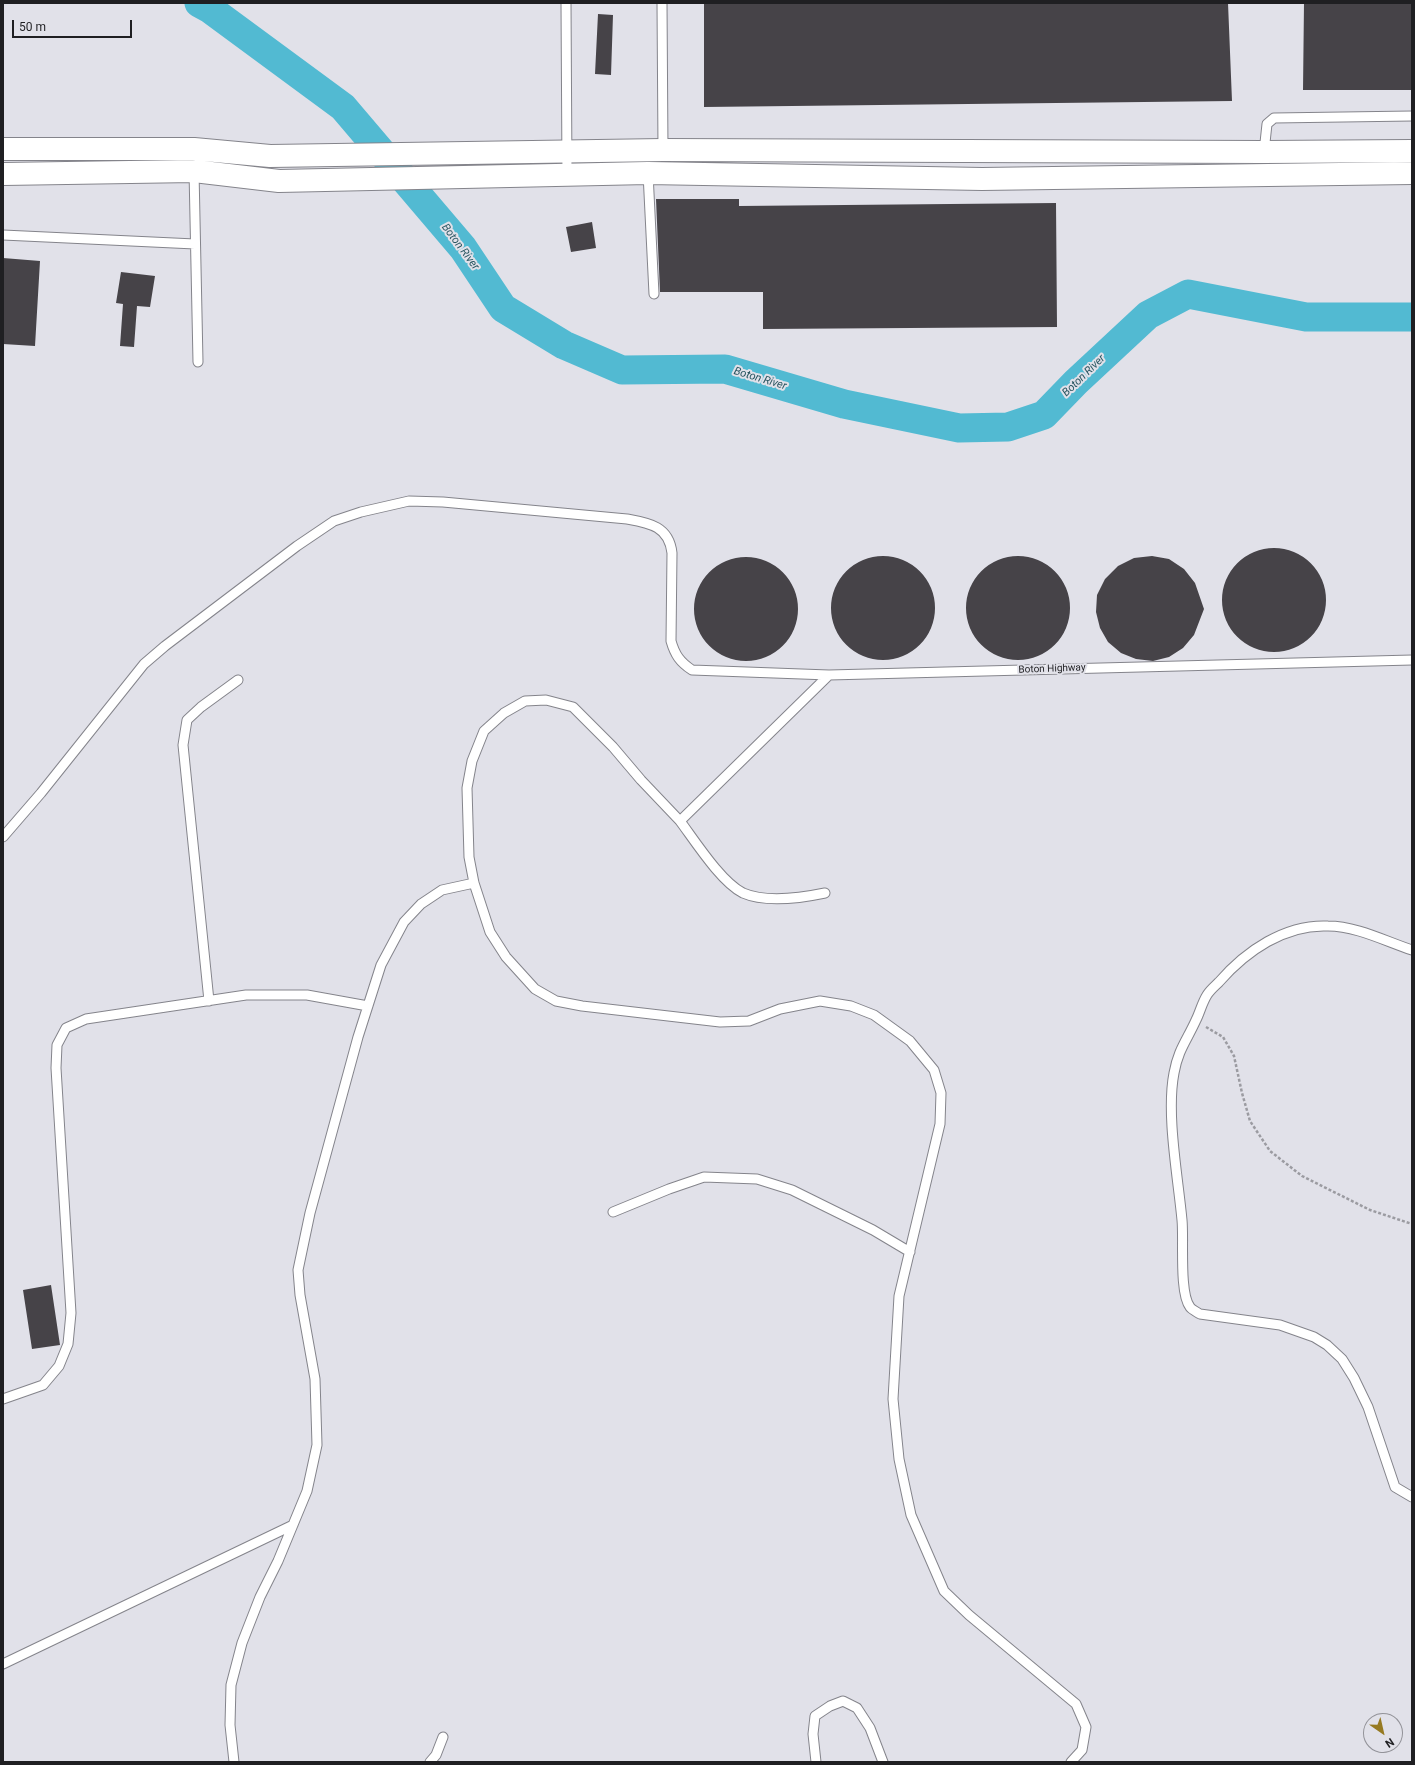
<!DOCTYPE html>
<html>
<head>
<meta charset="utf-8">
<style>
  body { margin:0 }
  #map { position:relative; width:1415px; height:1765px; overflow:hidden; background:#e1e1e9; font-family:Roboto,sans-serif }
  canvas { display:block }
  .frame { position:absolute; inset:0; border:4px solid #1f1f22; pointer-events:none }
  .north { position:absolute; left:1363px; top:1713px; width:40px; height:40px; box-sizing:border-box; background:#e1e1e9; border:1px solid #939399; border-radius:50%; rotate:146deg; font-size:11px; font-weight:700; line-height:16px; text-align:center; color:#1f1f22 }
  .north::after { content:''; display:block; margin:auto; width:14px; height:18px; background:#967a22; clip-path:polygon(50% 0,100% 100%,50% 72%,0 100%) }
  .scale { position:absolute; left:12px; top:20px; width:120px; height:18px; box-sizing:border-box; border:2px solid #1f1f22; border-top:0; padding-left:5px; font-size:12px; line-height:14px; white-space:nowrap; color:#1f1f22; -webkit-text-stroke:3px #e1e1e9; paint-order:stroke }
</style>
</head>
<body>
<div id="map">
<canvas width="1415" height="1765"></canvas>
<div class="frame"></div>
<div class="north">N</div>
<div class="scale">50 m</div>
</div>
<script>
const c = document.querySelector('canvas').getContext('2d');
c.lineJoin = 'round';
function strokePath(path, color, width, dash) {
  c.strokeStyle = color;
  c.lineWidth = width;
  c.lineCap = dash ? 'butt' : 'round';
  c.setLineDash(dash || []);
  c.stroke(path);
}
function fillPath(path, color) {
  c.fillStyle = color;
  c.fill(path, 'evenodd');
}
function label(font, color, halo, rows, align = 'center') {
  c.font = font + ' Roboto,sans-serif';
  c.lineWidth = 4;
  c.setLineDash([]);
  c.textBaseline = 'middle';
  c.strokeStyle = halo;
  c.fillStyle = color;
  for (const [text, x, y, turn = 0] of rows) {
    c.save();
    c.translate(x, y);
    c.rotate((+turn || 0) * Math.PI / 180);
    c.textAlign = isNaN(turn) ? turn : align;
    if (halo) c.strokeText(text, 0, 0);
    c.fillText(text, 0, 0);
    c.restore();
  }
}
const river = new Path2D(`
  M199,3L210,9L343,107L463,248L503,308L564,345L622,370L725,369L844,404L959,428L1008,427L1044,415L1076,382L1148,315L1188,294L1306,317H1412`);
const building = new Path2D(`
  M704,3H1228L1232,101L704,107Z
  M1304,3H1412V90H1303Z
  M598,14L613,15L611,75L595,74Z
  M656,199H739V206L1056,203L1057,327L763,329V292H660Z
  M592,222L596,248L571,252L566,227Z
  M3,258L40,261L35,346L3,344Z
  M121,272L155,276L150,307L137,306L134,347L120,346L123,304L116,303Z
  M1222 600a52 52 0 1 1 104 0a52 52 0 1 1-104 0Z
  M966 608a52 52 0 1 1 104 0a52 52 0 1 1-104 0Z
  M831 608a52 52 0 1 1 104 0a52 52 0 1 1-104 0Z
  M1152,556L1169,559L1184,569L1195,583L1204,609L1194,635L1183,648L1169,657L1153,661L1136,659L1121,653L1108,642L1100,628L1096,612L1097,595L1105,579L1118,566L1134,558Z
  M694 609a52 52 0 1 1 104 0a52 52 0 1 1-104 0Z
  M51,1285L60,1345L32,1349L23,1290Z`);
const path = new Path2D(`
  M1206,1027L1223,1037L1234,1056L1242,1093L1250,1121L1270,1151L1302,1176L1370,1210L1412,1224`);
const service = new Path2D(`
  M566,3L567,174
  M662,3L663,150
  M1264,152L1267,124L1274,118L1412,116
  M194,171L198,362
  M648,173L654,294
  M3,235L195,244
  M829,675L680,821L641,780L613,747L573,707L546,700L525,701L504,713L484,731L472,761L467,788L469,857L474,883L490,932L506,957L535,989L556,1001L582,1006L720,1022L749,1021L780,1009L820,1001L851,1006L874,1015L910,1041L934,1070L941,1093L940,1124L899,1296L893,1399L899,1459L911,1515L944,1591L969,1615L1076,1704L1086,1727L1082,1750L1071,1762
  M680,821C695,841 721,882 743,893C766,903 801,898 825,893
  M3,837L41,793L144,664L165,646L297,546L334,521L361,512L409,501L443,502L627,519C649,523 669,526 672,553L671,641C675,655 680,662 692,670L829,675L1412,660
  M1412,950C1385,941 1356,926 1328,926C1285,924 1246,951 1219,982C1215,986 1210,990 1207,995C1202,1003 1200,1012 1196,1020C1187,1040 1178,1050 1174,1073C1166,1114 1178,1177 1182,1220C1184,1239 1179,1293 1190,1307C1192,1310 1197,1312 1200,1314L1280,1325L1314,1337L1327,1345L1342,1359L1354,1378L1368,1407L1395,1487L1412,1497
  M209,1001L183,745L187,720L201,707L238,680
  M613,1212L669,1189L704,1177L757,1179L792,1190L873,1230L910,1252
  M3,1399L43,1385L59,1366L68,1344L71,1313L56,1068L57,1045L66,1028L86,1019L246,995H307L368,1006
  M3,1664L293,1525
  M234,1762L230,1725L231,1685L242,1643L260,1597L278,1561L307,1491L317,1445L315,1379L300,1295L298,1270L310,1213L358,1037L381,965L404,922L421,904L442,890L474,883
  M430,1762L436,1755L443,1737
  M816,1762L813,1734L815,1716L830,1706L843,1701L857,1708L870,1728L883,1762`);
const tertiary = new Path2D(`
  M3,149H194L270,156L663,150L1264,152L1412,151
  M3,174L194,171L279,181L648,173L982,179L1412,173`);
const streetNames = [
  ["Boton Highway",1052,669,-2]
];
const waterNames = [
  ["Boton River",460,247,53],
  ["Boton River",1084,376,-44],
  ["Boton River",760,379,17]
];
strokePath(river, '#52bad2', 29);
fillPath(building, '#464348');
strokePath(service, '#84848b', 11);
strokePath(tertiary, '#84848b', 24);
strokePath(path, '#9b9ba1', 2.5, [3, 2]);
strokePath(service, '#fff', 9);
strokePath(tertiary, '#fff', 22);
label('10px', '#1f1f22', '#e1e1e9', streetNames);
label('italic 11px', '#295661', '#e1e1e9', waterNames);
</script>
</body>
</html>
